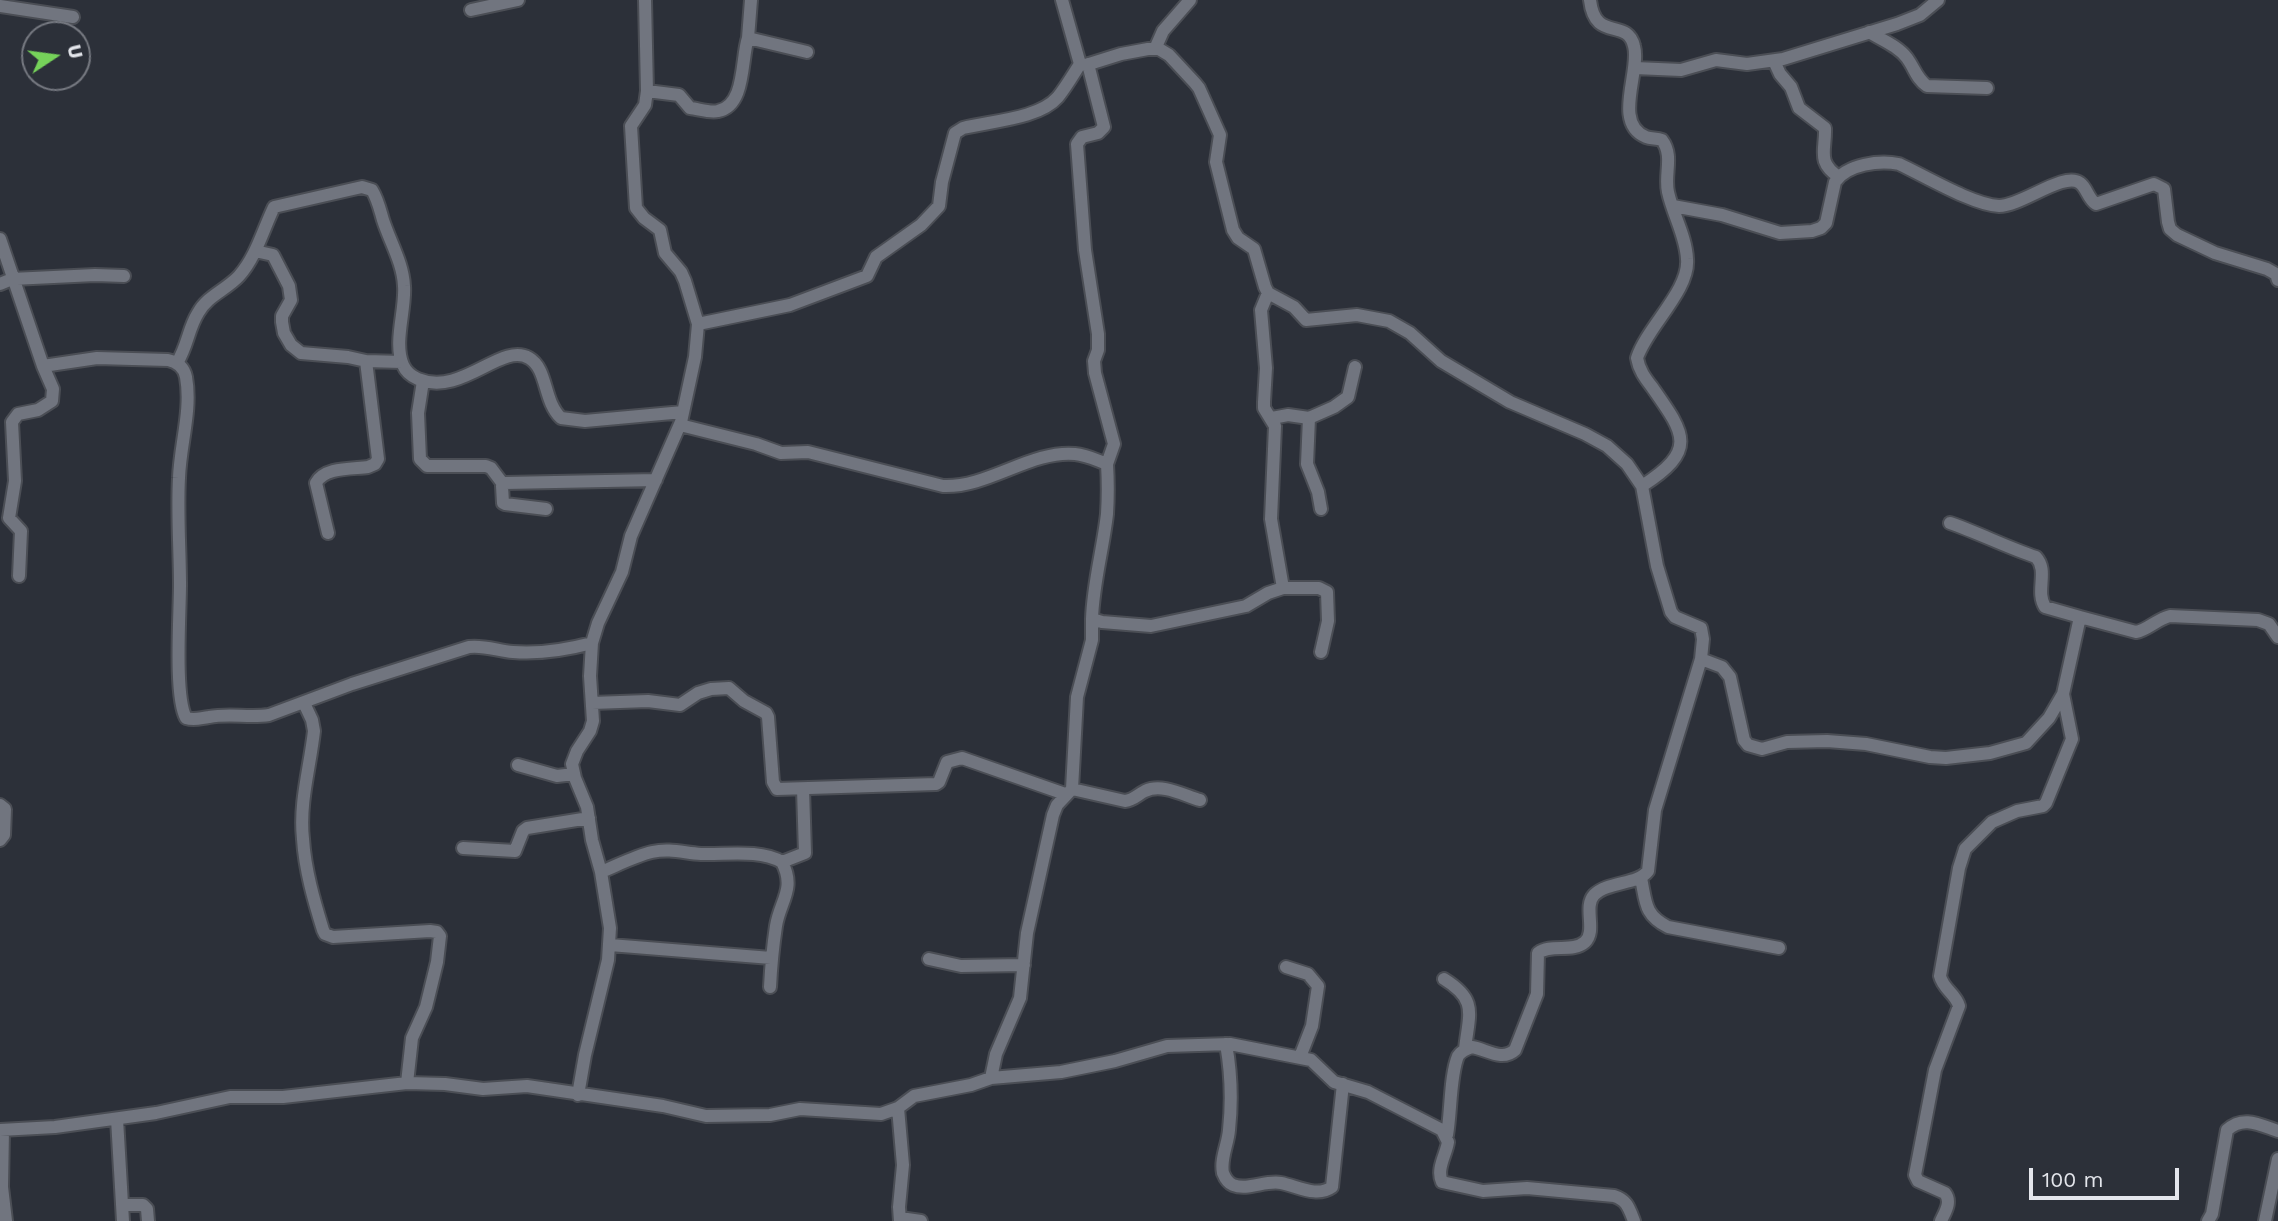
<!DOCTYPE html>
<html>
<head>
<meta charset="utf-8">
<style>
  body { margin:0 }
  #map { position:relative; width:2278px; height:1221px; overflow:hidden; background:#2c3039; font-family:"Work Sans",sans-serif }
  canvas { display:block }
  .north { position:absolute; left:21px; top:21px; width:70px; height:70px; box-sizing:border-box; background:#2c3039; border:2px solid #767981; border-radius:50%; rotate:77deg; font-size:19px; font-weight:700; line-height:28px; text-align:center; color:#e4e6ec }
  .north::after { content:''; display:block; margin:auto; width:24px; height:32px; background:#76d25a; clip-path:polygon(50% 0,100% 100%,50% 72%,0 100%) }
  .scale { position:absolute; left:2029px; top:1168px; width:150px; height:32px; box-sizing:border-box; border:4px solid #e4e6ec; border-top:0; padding-left:9px; font-size:21px; line-height:24px; white-space:nowrap; color:#e4e6ec; -webkit-text-stroke:5px #2c3039; paint-order:stroke }
</style>
</head>
<body>
<div id="map">
<canvas width="2278" height="1221"></canvas>
<div class="north">U</div>
<div class="scale">100 m</div>
</div>
<script>
const c = document.querySelector('canvas').getContext('2d');
c.lineJoin = 'round';
function strokePath(path, color, width, dash) {
  c.strokeStyle = color;
  c.lineWidth = width;
  c.lineCap = dash ? 'butt' : 'round';
  c.setLineDash(dash || []);
  c.stroke(path);
}
const minor = new Path2D(`
  M645,0L647,91L645,105L631,126L636,208L644,218L660,230L665,253L681,272L685,281L698,324
  M751,0L748,38L807,52
  M1062,0L1080,64L1086,65L1121,54L1148,49H1159L1169,55L1195,83L1199,88L1220,135L1216,162L1233,230L1238,238L1254,249L1265,287L1268,293L1294,307L1306,320L1357,315L1389,321L1410,333L1441,361L1510,402L1585,434L1607,446L1627,464L1642,486L1657,566L1671,612L1675,617L1701,628L1703,639L1701,659L1722,667L1730,677L1744,740L1748,745L1762,749L1787,742L1827,741L1866,744L1930,757L1946,758L1990,753L2026,743L2049,718L2063,694L2080,617L2136,632C2148,630 2157,619 2170,616L2258,620L2269,624L2278,637
  M1590,0C1595,43 1627,17 1634,46C1641,71 1612,123 1646,137C1651,139 1657,138 1662,140C1674,156 1664,174 1668,192C1673,215 1686,236 1687,259C1690,290 1647,327 1637,358C1639,370 1645,378 1652,387C1685,434 1698,450 1642,486
  M0,6L73,17
  M471,10L518,0
  M1869,32C1882,40 1898,46 1907,58C1915,69 1916,78 1927,86L1987,88
  M1155,49L1163,31L1190,0
  M1774,61L1780,74L1791,87L1799,108L1825,128C1826,150 1816,162 1839,177
  M1088,64L1104,127L1098,133L1082,137L1077,144L1085,250L1098,334V350L1094,361L1095,373L1114,444L1107,464
  M1635,68L1681,70L1716,60L1747,64L1783,59L1897,24L1920,15L1938,0
  M647,91L679,95L690,108C699,109 710,113 718,111C746,106 741,58 748,38
  M1673,206L1722,215L1780,233L1812,231L1821,228L1826,223L1835,182C1847,164 1880,160 1899,164C1925,176 1973,205 1999,206C2022,206 2064,171 2080,183C2087,188 2088,199 2096,204L2154,184L2164,189L2168,222L2170,229L2177,235L2215,253L2267,269L2276,274L2278,280
  M0,239L43,366L97,358L168,360C177,362 184,367 186,377C192,410 180,445 179,478C177,514 180,550 180,585C180,614 174,696 186,718C195,721 200,718 209,717C229,713 249,718 269,715L352,684L469,647C485,645 498,651 513,652C540,654 566,650 592,643
  M255,251L273,255L289,286L291,300L282,316V322L284,333L291,345L301,353L348,357L366,361L402,362
  M0,284L12,279L95,275L124,276
  M177,363C188,345 188,329 198,313C207,296 226,290 239,276C256,257 263,230 274,207L362,187L372,190C378,200 380,210 383,220C390,242 403,263 404,286C406,309 393,343 403,365C406,372 411,376 418,379C462,397 501,342 529,358C548,369 543,401 561,418L585,421L683,412
  M423,381L418,413L420,459L427,466H486L491,468L503,484
  M1272,418L1288,415L1309,418L1334,407L1348,397L1355,367
  M1309,418L1307,464L1318,492L1321,509
  M680,425L756,444L781,453L808,452L943,486C988,488 1031,450 1075,454C1087,455 1096,460 1107,464C1108,480 1108,498 1107,514C1103,549 1093,584 1092,619L1102,622L1151,626L1246,606L1268,593L1283,588L1271,519L1275,426L1264,408V402L1266,368L1261,310L1268,293
  M546,509L505,504L503,503L502,486L505,483L656,480
  M1950,523C1979,533 2006,547 2036,557C2049,571 2035,591 2045,607L2080,617
  M328,533L316,483C324,467 352,469 368,467L375,464L378,459L366,361
  M19,576L21,531L9,518L15,481L12,422L18,414L38,410L52,401L53,389L43,366
  M1283,588H1319L1327,592L1328,621L1321,652
  M304,703L312,720L314,731C310,767 299,803 303,839C305,870 314,901 323,930L325,934L333,937L430,931L437,932L440,936L437,962L426,1007L412,1038L407,1083
  M592,703L648,701L680,705L698,693L711,689L729,688L744,701L766,713L768,717L773,782L777,789L936,784L939,782L947,762L962,758L1065,794
  M518,765L557,776L574,774
  M1072,789L1125,801C1134,800 1137,795 1145,791C1162,783 1183,795 1200,800
  M0,805L5,809L4,835L0,840
  M463,848L515,851L523,831L527,828L589,818
  M782,862L805,853L803,789
  M601,872C618,865 635,856 652,852C670,848 684,853 701,854C726,855 759,849 782,862C796,889 780,901 776,926C773,946 771,967 770,987
  M1641,878C1646,902 1644,915 1668,927L1779,948
  M610,945L771,958
  M929,959L961,966L1024,965
  M1286,967L1308,974L1318,986L1312,1026L1300,1057
  M1444,979C1478,1000 1469,1013 1465,1049
  M1226,1044C1231,1072 1232,1102 1229,1130C1228,1144 1220,1159 1223,1173C1225,1178 1228,1183 1233,1185C1248,1191 1265,1180 1281,1183C1297,1186 1317,1198 1332,1187L1343,1084
  M991,1078L996,1054L1020,998L1027,933L1053,815L1057,805L1072,789L1077,697L1092,640V619
  M578,1095L585,1055L608,960L610,928L601,872L592,840L587,807L575,778L572,764L577,751L590,731L593,721L590,676L592,643L598,623L622,572L631,536L681,422L695,357L698,324L790,305L867,276L876,257L921,225L939,206L942,182L955,133L963,128C991,121 1039,119 1058,97C1066,87 1073,75 1080,64
  M898,1108L903,1165L899,1207L900,1221
  M117,1119L123,1221
  M0,1130L55,1127L156,1113L230,1097H283L407,1083L445,1084L483,1089L527,1086L663,1106L706,1116L770,1115L800,1109L881,1114L898,1108L914,1096L971,1085L991,1078L1061,1072L1115,1061L1167,1046L1230,1044L1311,1060L1334,1082L1368,1092L1442,1130L1448,1142C1446,1155 1436,1169 1442,1182L1483,1191L1527,1188L1614,1196C1627,1200 1629,1208 1634,1221
  M3,1130L2,1187L6,1221
  M1447,1135C1451,1113 1450,1075 1458,1056C1461,1051 1466,1049 1472,1047C1486,1049 1502,1062 1515,1050L1537,994L1538,953C1551,943 1573,953 1585,942C1597,931 1583,907 1594,895C1608,881 1638,885 1648,871L1655,810L1701,659
  M123,1205H143L147,1209L148,1221
  M900,1218L921,1221
  M1941,1221C1945,1212 1952,1202 1945,1193L1918,1181L1915,1175L1935,1070L1959,1006C1956,994 1943,989 1940,976L1959,868L1965,849L1992,822L2017,811L2043,806L2046,803L2072,739L2063,694
  M2208,1221L2212,1214L2227,1130C2243,1115 2260,1125 2278,1131
  M2265,1221L2278,1159`);
strokePath(minor, '#4b4e55', 16);
strokePath(minor, '#71757f', 12);
</script>
</body>
</html>
